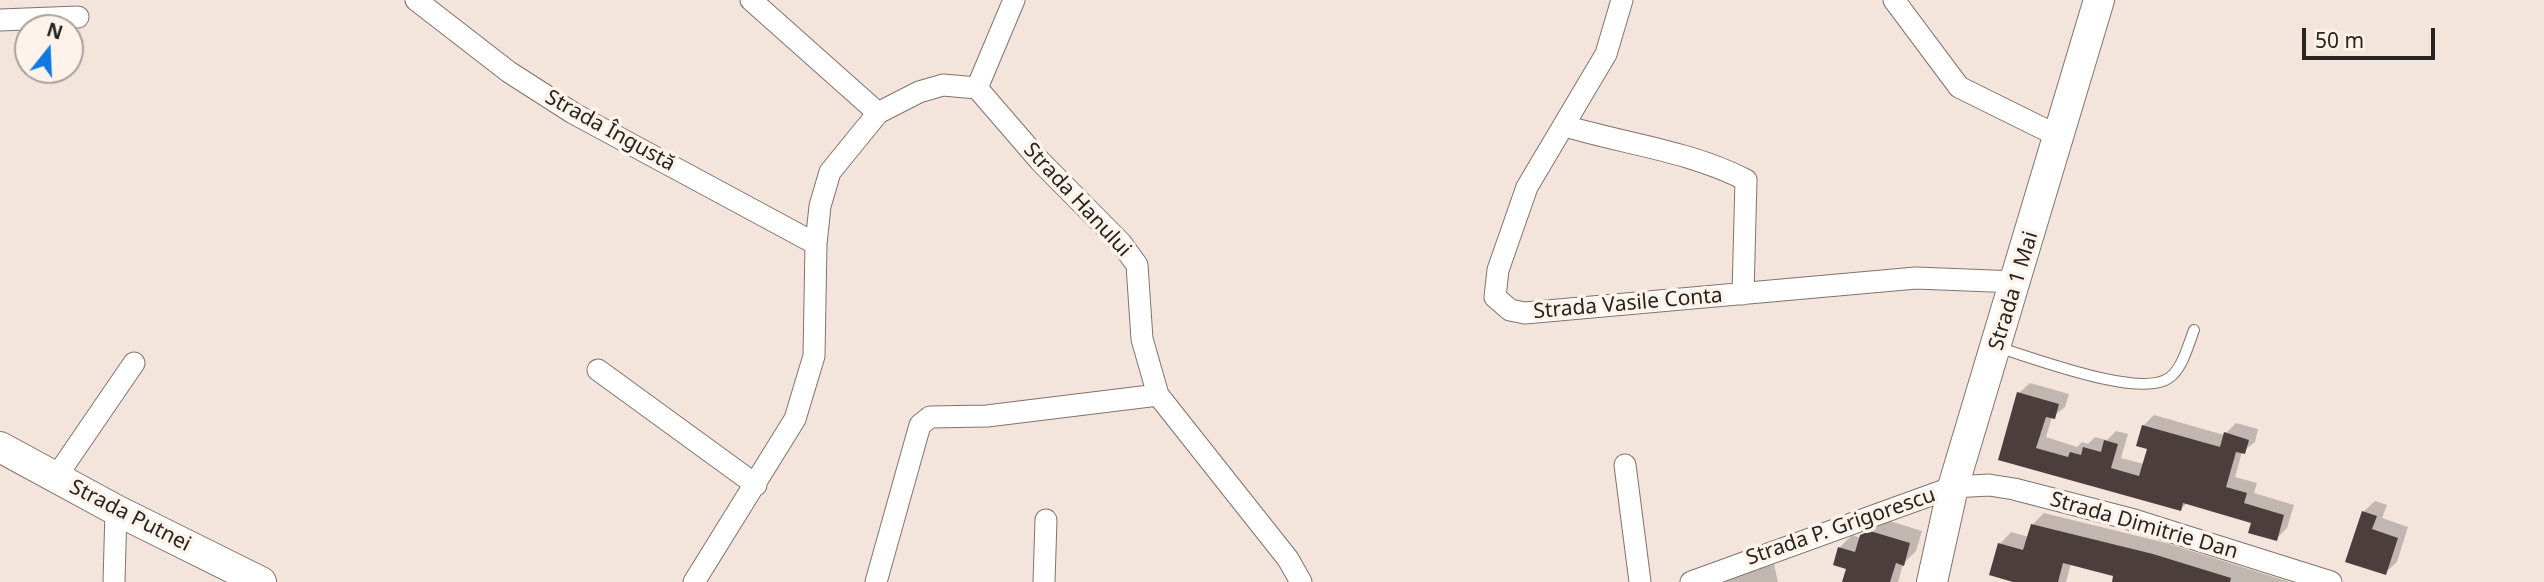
<!DOCTYPE html>
<html>
<head>
<meta charset="utf-8">
<style>
  body { margin:0 }
  #map { position:relative; width:2544px; height:582px; overflow:hidden; background:#f3e5dc; font-family:"Noto Sans",sans-serif }
  canvas { display:block }
  .north { position:absolute; left:14px; top:14px; width:70px; height:70px; box-sizing:border-box; background:#fef3eb; border:2px solid #a8a09a; border-radius:50%; rotate:18deg; font-size:19px; font-weight:700; line-height:28px; text-align:center; color:#282320 }
  .north::after { content:''; display:block; margin:auto; width:24px; height:32px; background:#1279e1; clip-path:polygon(50% 0,100% 100%,50% 72%,0 100%) }
  .scale { position:absolute; left:2302px; top:28px; width:133px; height:32px; box-sizing:border-box; border:4px solid #282320; border-top:0; padding-left:9px; font-size:21px; line-height:24px; white-space:nowrap; color:#282320; -webkit-text-stroke:5px #fef3eb; paint-order:stroke }
</style>
</head>
<body>
<div id="map">
<canvas width="2544" height="582"></canvas>
<div class="north">N</div>
<div class="scale">50 m</div>
</div>
<script>
const c = document.querySelector('canvas').getContext('2d');
c.lineJoin = 'round';
function fillPath(path, color) {
  c.fillStyle = color;
  c.fill(path, 'evenodd');
}
function strokePath(path, color, width, dash) {
  c.strokeStyle = color;
  c.lineWidth = width;
  c.lineCap = dash ? 'butt' : 'round';
  c.setLineDash(dash || []);
  c.stroke(path);
}
function label(font, color, halo, rows, align = 'center') {
  c.font = font + ' "Noto Sans",sans-serif';
  c.lineWidth = 7;
  c.setLineDash([]);
  c.textBaseline = 'middle';
  c.strokeStyle = halo;
  c.fillStyle = color;
  for (const [text, x, y, turn = 0] of rows) {
    c.save();
    c.translate(x, y);
    c.rotate((+turn || 0) * Math.PI / 180);
    c.textAlign = isNaN(turn) ? turn : align;
    if (halo) c.strokeText(text, 0, 0);
    c.fillText(text, 0, 0);
    c.restore();
  }
}
const shadow = new Path2D(`
  M2030,383L2069,394L2065,407L2052,417L2046,437L2077,447L2082,442L2088,444L2095,437L2107,440L2116,431L2128,434L2121,458L2144,464L2149,448L2143,426L2154,415L2224,435L2236,423L2258,429L2255,442L2242,452L2235,477L2257,483L2254,493L2294,505L2287,528L2276,539L2253,521L2187,503L2181,509L2042,472L2019,393Z
  M2375,501L2387,505L2382,518L2408,527L2397,562L2385,573L2363,512Z
  M2044,513L2166,543L2290,582H2114L2116,574L2071,563L2066,582H2017L2000,544L2011,532L2029,537L2032,525Z
  M1883,519L1922,531L1916,551L1903,564L1898,582H1844L1848,568L1835,564L1840,547L1852,535L1861,538L1874,523Z
  M1774,564L1778,582H1721L1727,576Z`);
const building = new Path2D(`
  M2017,392L2059,404L2055,419L2046,417L2036,448L2068,457L2070,452L2081,455L2083,447L2101,452L2104,440L2118,444L2111,468L2139,476L2147,449L2136,446L2142,425L2220,447L2224,432L2249,440L2245,454L2236,452L2226,487L2247,493L2244,503L2284,515L2277,541L2248,533L2251,523L2183,503L2181,511L1998,460Z
  M2362,511L2377,516L2372,529L2398,538L2386,575L2345,562Z
  M2031,524L2153,554L2231,578L2230,582H2112L2113,576L2063,563L2058,582H2013L1989,575L1998,543L2023,550Z
  M1870,531L1910,543L1904,566L1896,563L1890,582H1842L1846,569L1833,565L1838,547L1855,552L1860,535Z`);
const service = new Path2D(`
  M1997,347C2031,357 2140,399 2169,378C2183,368 2188,345 2194,330`);
const minor = new Path2D(`
  M416,0L509,72L573,113L816,244
  M751,0L878,113
  M1014,0L977,88L1040,161L1121,243L1137,265L1142,339L1158,395L1288,559L1301,582
  M1622,0L1606,54L1527,187L1498,270L1495,297L1510,310L1525,313L1916,278L2017,282
  M1894,0L1959,87L2060,137
  M0,20L78,17
  M1565,126C1625,144 1690,151 1746,180L1743,294
  M598,370L756,485
  M1625,465L1640,582
  M56,477L134,363
  M114,582L116,510
  M694,582L795,419L814,356L816,244L820,206L830,172L878,113L919,92L943,85L977,88
  M876,582L920,425L930,417L987,416L1158,395
  M1044,582L1046,520
  M1691,582L1953,487L1989,485L2014,489L2134,520L2331,582`);
const secondary = new Path2D(`
  M0,447L116,510L261,582
  M1932,582L1953,487L2099,0`);
const streetNames = [
  ["Strada Îngustă",610,131,29],
  ["Strada Hanului",1077,200,47],
  ["Strada 1 Mai",2014,291,-73],
  ["Strada Vasile Conta",1628,304,-5],
  ["Strada Putnei",130,516,27],
  ["Strada Dimitrie Dan",2144,526,16],
  ["Strada P. Grigorescu",1841,527,-19]
];
fillPath(shadow, '#0003');
fillPath(building, '#4b3e3c');
strokePath(service, '#80736b', 12);
strokePath(minor, '#80736b', 23);
strokePath(secondary, '#80736b', 32);
strokePath(service, '#fff', 10);
strokePath(minor, '#fff', 21);
strokePath(secondary, '#fff', 30);
label('21px', '#282320', '#fef3eb', streetNames);
</script>
</body>
</html>
